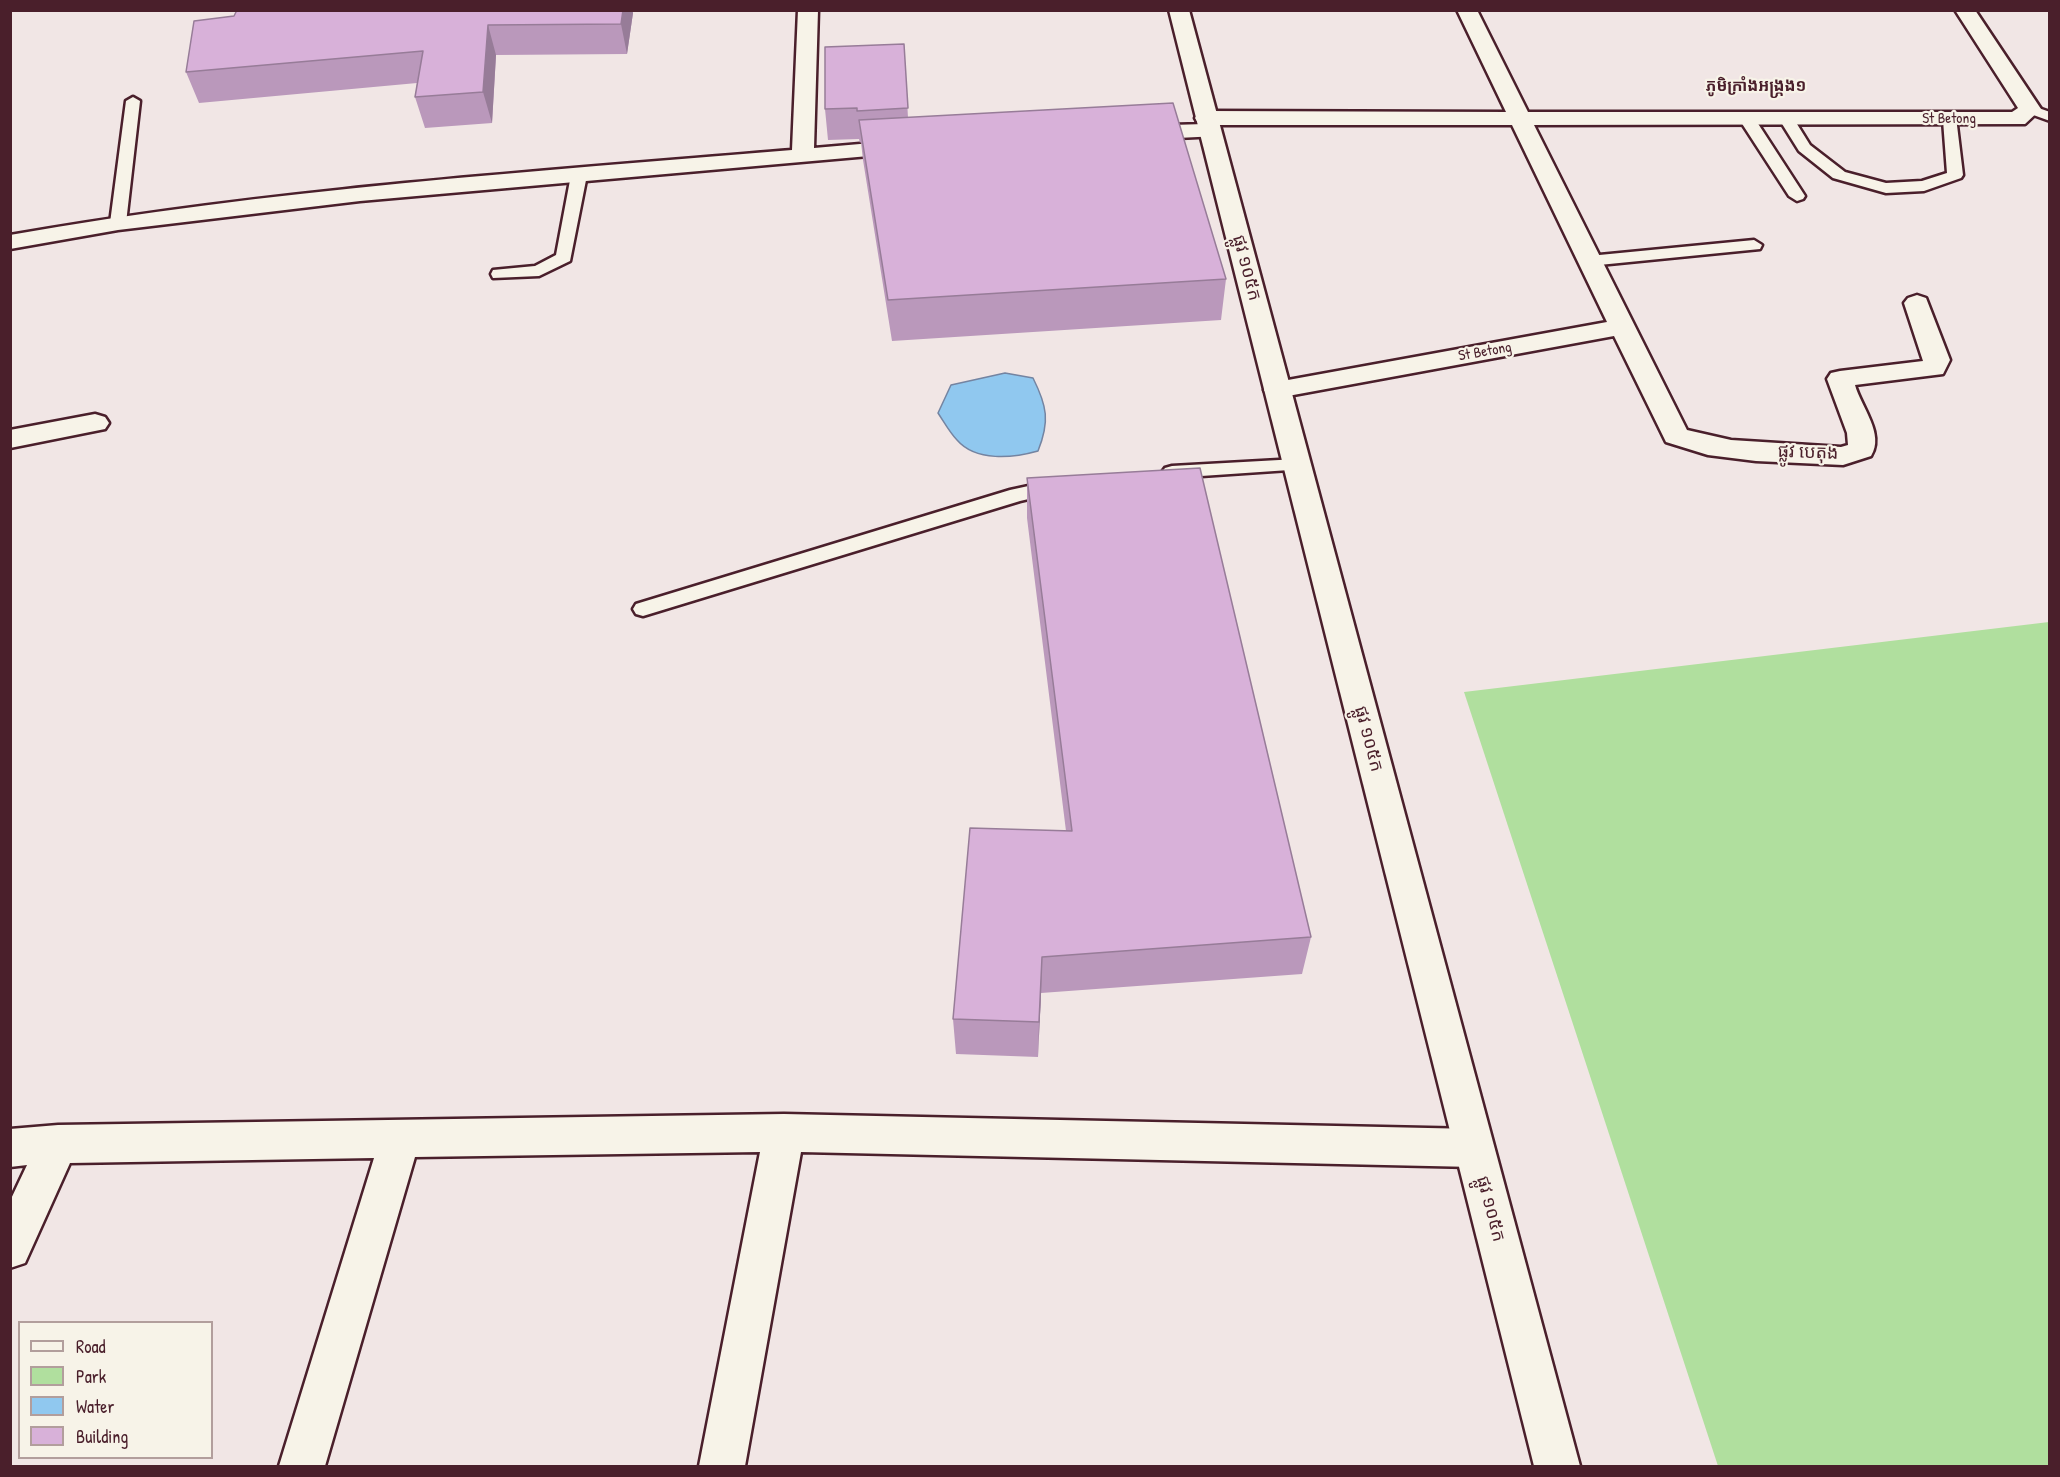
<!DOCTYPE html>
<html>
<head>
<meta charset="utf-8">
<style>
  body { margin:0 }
  #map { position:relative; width:2060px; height:1477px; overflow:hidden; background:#f1e6e5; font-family:"Patrick Hand",sans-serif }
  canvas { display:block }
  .frame { position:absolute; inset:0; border:12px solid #4a1f2b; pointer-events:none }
  .legend { position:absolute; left:18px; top:1321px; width:195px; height:138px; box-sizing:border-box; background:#f7f3e8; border:2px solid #b29e9c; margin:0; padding:8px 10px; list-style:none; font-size:18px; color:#4a1f2b }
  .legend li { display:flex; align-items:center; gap:12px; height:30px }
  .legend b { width:30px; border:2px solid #b29e9c }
</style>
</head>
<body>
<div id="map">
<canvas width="2060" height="1477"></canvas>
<div class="frame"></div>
<ul class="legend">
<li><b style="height:8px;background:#f7f3e8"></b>Road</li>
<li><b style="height:16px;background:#b0df9e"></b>Park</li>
<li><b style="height:16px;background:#90c8ef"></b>Water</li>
<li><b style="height:16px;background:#d8b1d9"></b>Building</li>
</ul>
</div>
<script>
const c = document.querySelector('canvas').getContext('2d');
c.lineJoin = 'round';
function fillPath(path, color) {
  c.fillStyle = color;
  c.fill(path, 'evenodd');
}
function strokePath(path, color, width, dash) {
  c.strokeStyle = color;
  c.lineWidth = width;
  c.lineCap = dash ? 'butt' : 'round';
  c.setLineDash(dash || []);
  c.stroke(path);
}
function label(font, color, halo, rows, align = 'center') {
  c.font = font + ' "Patrick Hand","Noto Sans Khmer",sans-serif';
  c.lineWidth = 4.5;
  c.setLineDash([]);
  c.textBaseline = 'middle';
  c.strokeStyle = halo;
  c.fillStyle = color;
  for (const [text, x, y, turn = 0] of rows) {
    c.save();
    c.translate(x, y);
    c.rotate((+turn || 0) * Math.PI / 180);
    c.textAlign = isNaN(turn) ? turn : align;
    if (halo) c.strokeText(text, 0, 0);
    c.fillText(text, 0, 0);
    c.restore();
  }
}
const green = new Path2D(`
  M2049,622V1466H1718L1464,692Z`);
const water = new Path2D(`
  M1005,373L1033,378C1047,406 1050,421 1038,451C1013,458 976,462 957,440C950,433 944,422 938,413L951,385Z`);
const lane = new Path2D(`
  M133,97L140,101L126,223L118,228L110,223L126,101Z
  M2030,105L2050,112V121L2025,112L2023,109L2025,106Z
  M1747,114L1755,119L1805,196L1803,199L1797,201L1789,196L1739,119Z
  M1787,114L1792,116L1810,145L1845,172L1886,183L1922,181L1947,173L1943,120L1951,115L1956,117L1963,175L1961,178L1924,191L1886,193L1833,178L1799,151L1779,119Z
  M579,170L587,175L570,261L539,276L493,278L491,274L493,270L535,266L556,255L571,175Z
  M1754,240L1762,245L1760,249L1589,266L1581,261L1589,256Z
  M1297,459L1304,461L1307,465L1304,469L1172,478L1165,476L1162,472L1165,468L1172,466Z
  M1056,480L1063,481L1066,486L1063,491L1020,501L643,616L636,614L633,609L636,604L1010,490Z`);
const street = new Path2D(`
  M798,10H818L814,148L906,140L914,142L917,147L914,152L360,201L118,230L10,249V235C269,189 531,172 792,150Z
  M1457,10H1477L1528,112H2012L2018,108L1955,10H1975L2041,109L2025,124L1534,125L1687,430L1731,440L1841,447L1848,445L1847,433L1827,379L1831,373L1840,371L1923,361L1904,303L1908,298L1917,295L1926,298L1950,360L1943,374L1855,385C1861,407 1885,434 1871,456L1843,465L1756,461L1708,455L1666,442L1614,336L1277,398L1268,396L1264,390L1268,384L1277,382L1607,322L1512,125H1211L1218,126L1221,131L1218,136L1137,140L1129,138L1126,133L1129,128L1137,126L1205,124L1198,123L1195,118L1198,113L1206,111L1506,112Z
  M95,414L105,417L109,423L105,429L10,448V430Z
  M784,1114L1474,1129L1488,1135L1494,1148L1488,1161L1474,1167L801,1152L745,1466H699L760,1152L415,1157L325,1466H279L374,1158L70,1163L25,1263L10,1268V1201L27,1165L10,1167V1129L58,1125Z`);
const secondary = new Path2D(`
  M1169,10H1189L1580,1466H1534Z`);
const wall = new Path2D(`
  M237,10H632L633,13L627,54L496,55L492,123L425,128L415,97L417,83L199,103L186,72L234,16Z
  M904,44L908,118L1226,279L1221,320L892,341L863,160L861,142L860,143L859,139L828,140L825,109Z
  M1027,478L1311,937L1302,974L1041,993L1038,1057L956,1054L953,1019L1066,831L1027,518Z`);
const shadedWall = new Path2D(`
  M623,10H632L633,13L627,54L621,24Z
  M488,25L496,55L492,123L483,92Z
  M1042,957L1041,993L1038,1057L1039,1022Z`);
const building = new Path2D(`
  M237,10H623L621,24L488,25L483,92L415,97L423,51L186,72L194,21L234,16Z
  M904,44L908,108L857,111V108L825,109V47Z
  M1173,103L1226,279L888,300L859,120Z
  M1200,468L1311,937L1042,957L1039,1022L953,1019L970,828L1072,831L1027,478Z`);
const farStreetnames = [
  ["St Betong",1949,119],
  ["St Betong",1485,352,-10]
];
const farNeighbourhoodnames = [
  ["ភូមិក្រាំងអង្រ្កង១",1756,87]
];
const streetNames = [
  ["ផ្លូវ ១០៥ក",1246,268,75],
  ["ផ្លូវ បេតុង",1808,453,2],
  ["ផ្លូវ ១០៥ក",1368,739,75],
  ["ផ្លូវ ១០៥ក",1490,1209,75]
];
fillPath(green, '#b0df9e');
fillPath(water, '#90c8ef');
strokePath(water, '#7484a1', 1.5);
strokePath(lane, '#4a1f2b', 5);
strokePath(street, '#4a1f2b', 5);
strokePath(secondary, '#4a1f2b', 5);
fillPath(lane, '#f7f3e8');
fillPath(street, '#f7f3e8');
fillPath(secondary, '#f7f3e8');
fillPath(wall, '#ba98bb');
fillPath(shadedWall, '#977c98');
fillPath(building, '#d8b1d9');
strokePath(building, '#977c98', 1.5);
label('15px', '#4a1f2b', '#f7f3e8', farStreetnames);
label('bold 16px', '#4a1f2b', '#f7f3e8', farNeighbourhoodnames);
label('18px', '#4a1f2b', '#f7f3e8', streetNames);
</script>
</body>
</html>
